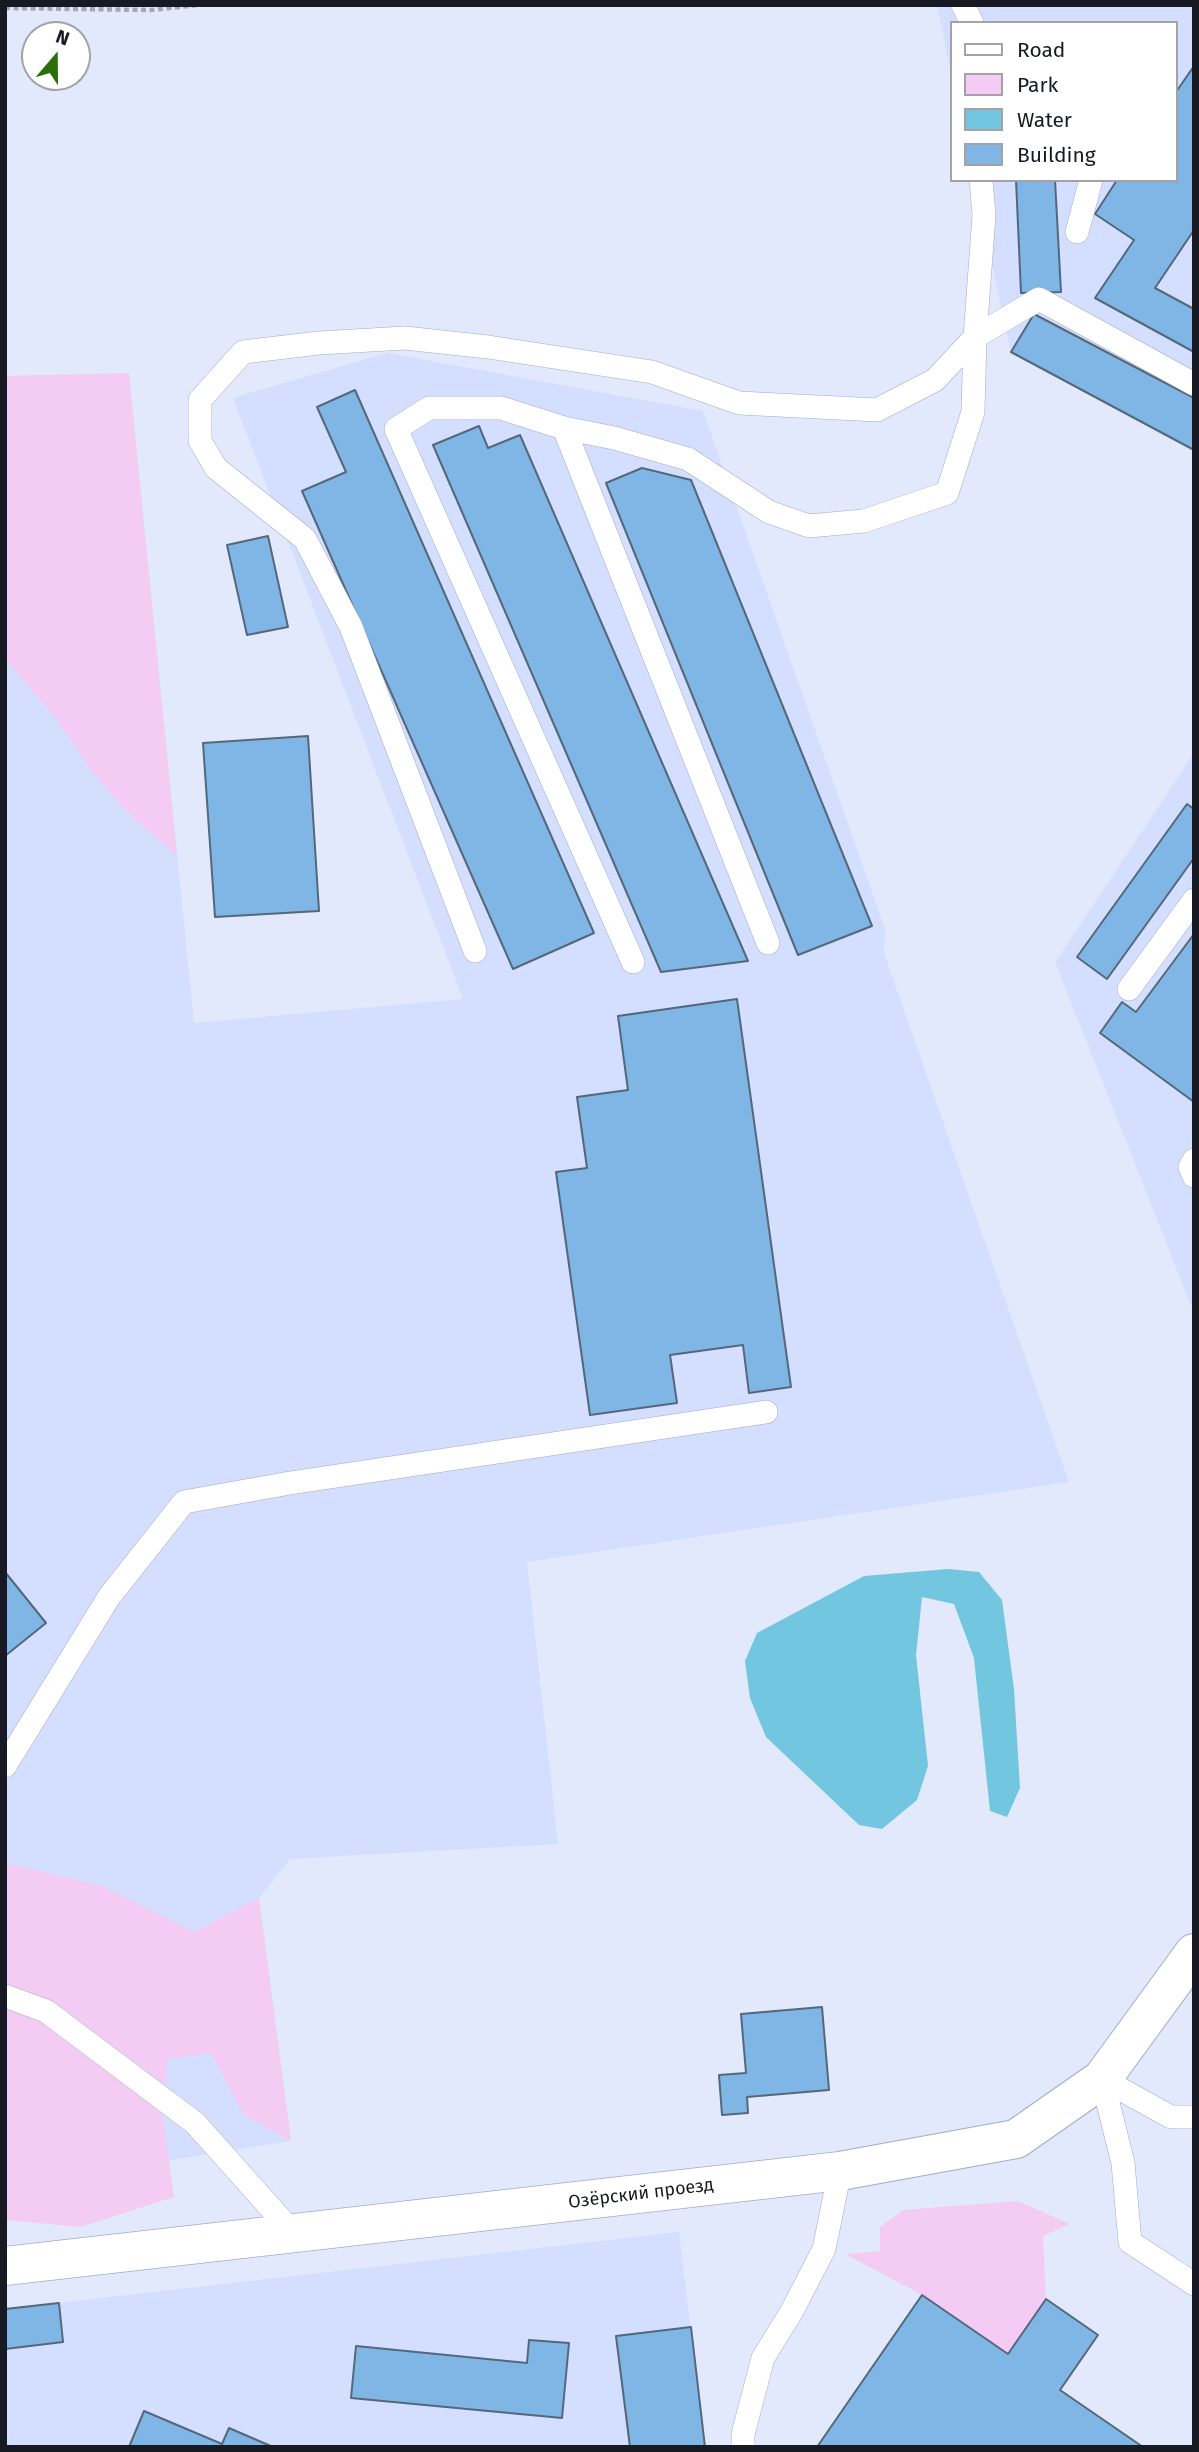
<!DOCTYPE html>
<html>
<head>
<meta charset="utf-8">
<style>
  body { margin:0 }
  #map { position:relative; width:1199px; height:2452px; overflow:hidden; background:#e2e9fd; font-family:"Fira Sans",sans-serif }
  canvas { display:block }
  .frame { position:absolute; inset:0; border:7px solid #181a23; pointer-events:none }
  .legend { position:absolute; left:950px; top:21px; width:228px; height:161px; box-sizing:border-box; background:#fff; border:2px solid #a3a3a7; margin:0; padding:9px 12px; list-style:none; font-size:21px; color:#181a23 }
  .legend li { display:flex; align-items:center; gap:14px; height:35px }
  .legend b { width:35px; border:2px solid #a3a3a7 }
  .north { position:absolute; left:21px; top:21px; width:70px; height:70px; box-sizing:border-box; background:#fff; border:2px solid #a3a3a7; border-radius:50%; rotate:20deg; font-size:19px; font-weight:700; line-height:28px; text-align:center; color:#181a23 }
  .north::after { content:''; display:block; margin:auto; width:24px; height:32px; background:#2a6e09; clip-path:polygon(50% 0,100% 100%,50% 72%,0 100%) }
</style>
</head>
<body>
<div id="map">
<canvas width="1199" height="2452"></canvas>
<div class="frame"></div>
<ul class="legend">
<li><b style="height:9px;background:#fff"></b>Road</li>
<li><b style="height:19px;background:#f4ccf3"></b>Park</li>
<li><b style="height:19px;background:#73c6df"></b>Water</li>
<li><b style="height:19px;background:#80b6e5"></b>Building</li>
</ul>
<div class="north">N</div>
</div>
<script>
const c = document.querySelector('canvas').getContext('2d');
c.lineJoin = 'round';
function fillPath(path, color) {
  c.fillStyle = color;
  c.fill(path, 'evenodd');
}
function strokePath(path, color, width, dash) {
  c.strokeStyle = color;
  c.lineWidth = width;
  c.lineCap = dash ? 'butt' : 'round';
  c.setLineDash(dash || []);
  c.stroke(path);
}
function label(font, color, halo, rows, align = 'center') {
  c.font = font + ' "Fira Sans",sans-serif';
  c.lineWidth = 7;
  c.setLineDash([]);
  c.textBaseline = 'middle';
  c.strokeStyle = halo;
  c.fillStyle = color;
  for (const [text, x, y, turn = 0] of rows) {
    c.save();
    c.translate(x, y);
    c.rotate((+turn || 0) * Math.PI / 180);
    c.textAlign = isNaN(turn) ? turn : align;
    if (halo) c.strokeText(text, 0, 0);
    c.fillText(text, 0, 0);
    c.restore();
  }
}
const built = new Path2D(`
  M937,5H1194V450L1011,352L974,180H1176V23H952V78Z
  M387,353L703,411L885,929L884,953L1069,1482L527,1562L558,1844L290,1859L259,1898L291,2141L5,2186V376L129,373L194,1023L463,999L233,398Z
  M1194,753V1313L1055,962Z
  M679,2232L705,2447H5V2309Z`);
const green = new Path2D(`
  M129,373L177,856L129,814L93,773L58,721L5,659V376Z
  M5,1863L102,1886L194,1932L259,1898L291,2141L243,2114L212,2054L168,2058L162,2114L174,2197L81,2227L5,2220Z
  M1018,2201L1070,2224L1043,2236L1046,2299L1008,2354L922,2295L845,2254L880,2251V2227L903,2210Z`);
const water = new Path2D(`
  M948,1569L979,1572L1002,1600L1014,1689L1020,1788L1007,1817L990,1811L974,1658L954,1604L922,1597L916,1655L928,1766L917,1800L882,1829L859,1825L766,1737L750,1698L745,1661L757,1633L864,1576Z`);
const building = new Path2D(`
  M1194,66V230L1155,288L1194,309V352L1095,298L1134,240L1095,214L1117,180H1176V92Z
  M1016,180H1055L1061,292L1021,293Z
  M1034,314L1194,398V450L1011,352Z
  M355,390L594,933L513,969L302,491L346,472L317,407Z
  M479,426L488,448L520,435L748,961L661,972L433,445Z
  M642,468L691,480L872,926L798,955L606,483Z
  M268,536L288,627L247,635L227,545Z
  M308,736L319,911L215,917L203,743Z
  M1187,804L1194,809V858L1107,979L1077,957Z
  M1194,934V1102L1100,1033L1122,1002L1136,1012Z
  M737,999L791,1387L749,1393L743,1345L670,1355L677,1403L590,1415L556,1172L587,1168L577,1097L628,1090L618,1016Z
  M5,1572L46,1623L5,1656Z
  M822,2007L829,2090L747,2097L748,2113L722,2115L719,2075L746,2073L741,2014Z
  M922,2295L1008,2354L1046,2299L1098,2335L1060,2390L1143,2447H817Z
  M59,2303L63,2342L5,2349V2309Z
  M691,2327L705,2447H630L616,2336Z
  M529,2340L569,2343L562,2418L351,2398L356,2346L527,2363Z
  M144,2411L222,2444L229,2428L273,2447H129Z`);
const path = new Path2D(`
  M5,8L151,10L198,5`);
const service = new Path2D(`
  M963,5L972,23
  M1077,232L1091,180
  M564,428L768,943
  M475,951L351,627L305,539L216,468L200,441V400L243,352L319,343L405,338L488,347L652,372L739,403L877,410L935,380L975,337L1039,299L1194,384
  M633,962L396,429L429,408H501L564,428L614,438L688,459L769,512L809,526L864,521L947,493L973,412L975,337L984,215L981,180
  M1129,989L1194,900
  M1194,1160L1190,1167L1194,1176
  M5,1766L109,1597L184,1502L290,1483L766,1412
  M5,1996L46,2011L195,2123L294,2234
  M1102,2079L1123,2163L1130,2242L1194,2284
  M1102,2079L1171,2117H1194
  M743,2447V2434L763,2358L792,2311L824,2249L840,2171`);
const minor = new Path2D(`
  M5,2266L840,2171L1016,2139L1102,2079L1194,1953`);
const streetNames = [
  ["Озёрский проезд",641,2194,-7]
];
fillPath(built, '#d4deff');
fillPath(green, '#f4ccf3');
fillPath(water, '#73c6df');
fillPath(building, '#80b6e5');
strokePath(building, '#546879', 2);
strokePath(service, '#a4abc4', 24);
strokePath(minor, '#a4abc4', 40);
strokePath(path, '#a3a8b9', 4.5, [5, 3.5]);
strokePath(service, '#fff', 23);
strokePath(minor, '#fff', 38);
label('18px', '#181a23', '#fff', streetNames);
</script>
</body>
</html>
